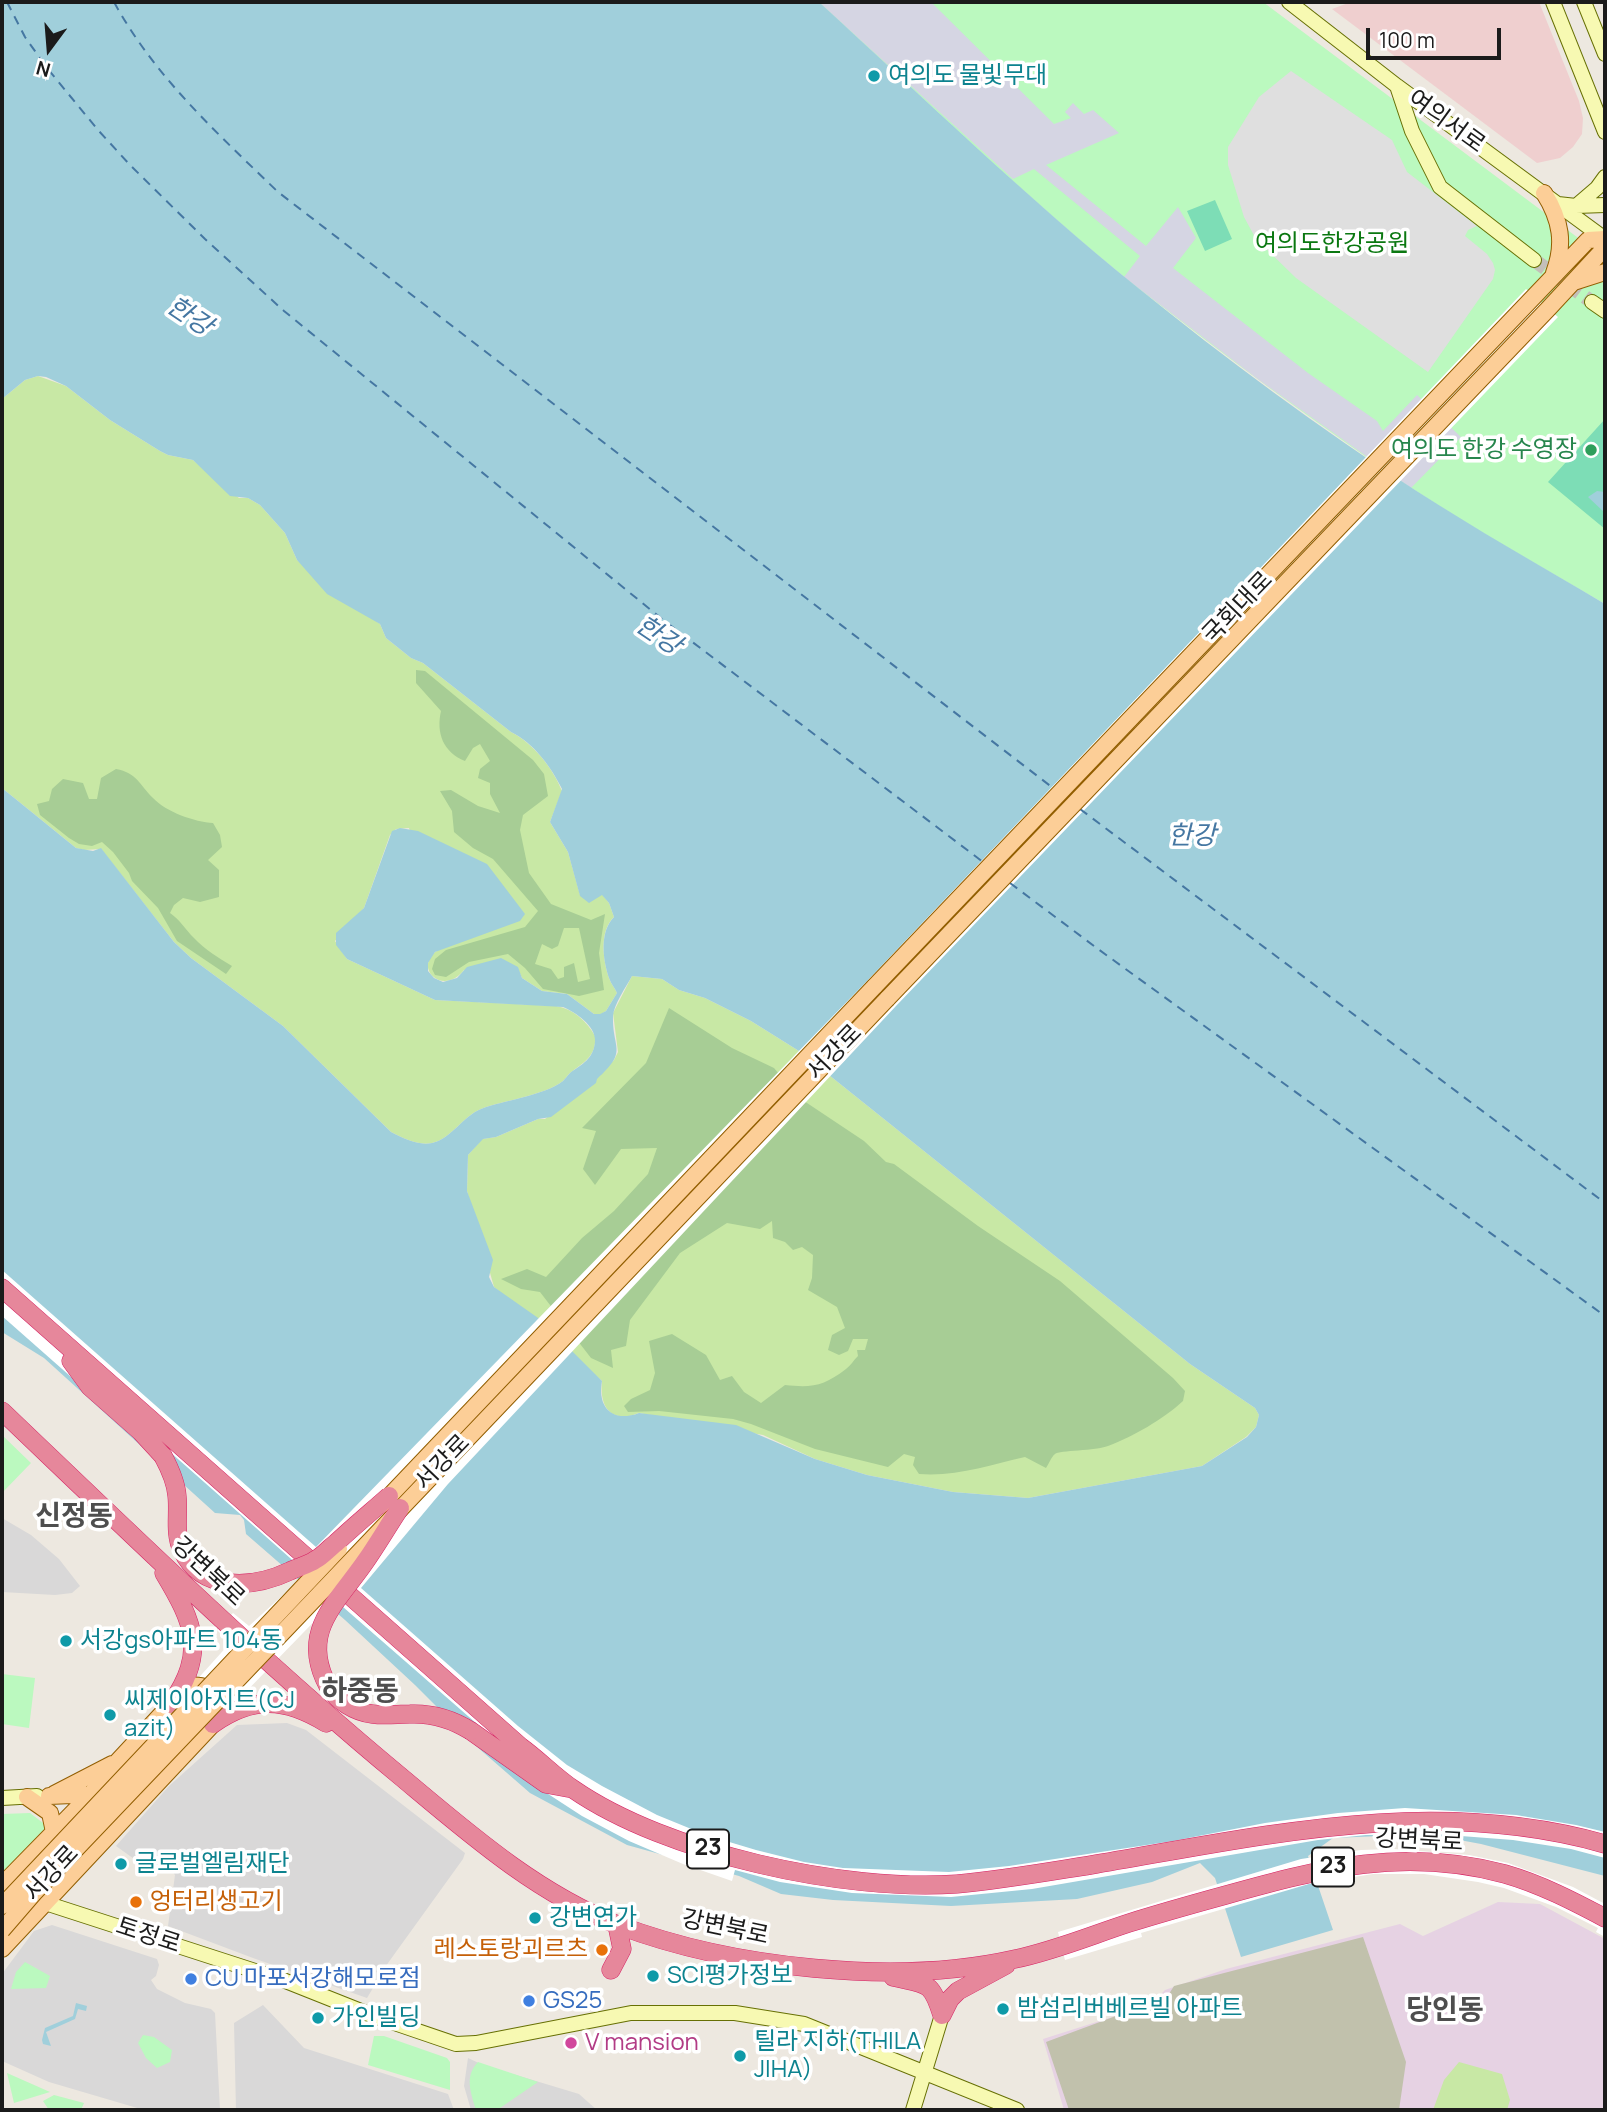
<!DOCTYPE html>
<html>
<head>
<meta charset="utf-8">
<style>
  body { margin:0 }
  #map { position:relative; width:1607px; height:2112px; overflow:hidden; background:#ede8e0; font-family:Manrope,sans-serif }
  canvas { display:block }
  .frame { position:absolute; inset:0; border:4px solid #1b1b1b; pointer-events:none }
  .north { position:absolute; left:14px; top:14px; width:70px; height:70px; -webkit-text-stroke:5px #fff; paint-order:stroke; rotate:196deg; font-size:19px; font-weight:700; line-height:28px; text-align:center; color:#1b1b1b }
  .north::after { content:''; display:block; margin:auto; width:24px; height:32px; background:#1b1b1b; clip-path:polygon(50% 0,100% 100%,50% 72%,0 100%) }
  .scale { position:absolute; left:1366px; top:28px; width:135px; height:32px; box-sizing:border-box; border:4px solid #1b1b1b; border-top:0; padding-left:9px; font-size:21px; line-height:24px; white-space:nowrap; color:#1b1b1b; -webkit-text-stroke:5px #fff; paint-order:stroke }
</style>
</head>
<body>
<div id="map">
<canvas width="1607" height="2112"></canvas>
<div class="frame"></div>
<div class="north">N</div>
<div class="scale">100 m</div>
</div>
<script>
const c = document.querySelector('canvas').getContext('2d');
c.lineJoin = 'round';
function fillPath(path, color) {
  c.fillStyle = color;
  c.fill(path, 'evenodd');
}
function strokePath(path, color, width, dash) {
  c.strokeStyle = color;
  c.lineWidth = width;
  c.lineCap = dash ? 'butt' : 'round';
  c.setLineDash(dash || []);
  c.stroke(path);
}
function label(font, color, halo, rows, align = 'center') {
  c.font = font + ' Manrope,"Noto Sans KR",sans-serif';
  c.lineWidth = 7;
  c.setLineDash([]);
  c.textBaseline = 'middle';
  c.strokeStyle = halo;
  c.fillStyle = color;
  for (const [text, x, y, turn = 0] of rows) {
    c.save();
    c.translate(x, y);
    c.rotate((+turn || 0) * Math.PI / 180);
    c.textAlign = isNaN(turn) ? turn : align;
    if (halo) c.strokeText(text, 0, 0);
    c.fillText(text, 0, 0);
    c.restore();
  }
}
const residential = new Path2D(`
  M2,1518L31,1535L59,1559L80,1586L72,1593L55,1595L2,1592Z
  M287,1723L306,1730L465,1853L463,1859L388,1963L367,1998L253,1958L168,1926L175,1875L170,1868L137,1861L116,1846L169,1786L237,1725Z
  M52,1925L157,1959L159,1965L156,1976L151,1980L157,1989L185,2003L211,2009L215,2013L220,2110H144L49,2082L2,2061V1974L34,1931Z
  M263,2005L304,2048L448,2094L454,2110H236L234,2023Z
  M468,2058L483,2065L579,2094L597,2110H471L464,2086Z`);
const commercial = new Path2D(`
  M1351,2H1539L1579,101L1583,118L1582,134L1573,147L1560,158L1537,163L1332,9Z`);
const industrial = new Path2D(`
  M1498,1902L1540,1904L1605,1939V2110H1064L1043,2039L1150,2005L1165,1990L1226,1969L1400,1924L1423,1936Z`);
const construction = new Path2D(`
  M1363,1937L1406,2062L1399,2110H1069L1046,2042L1167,1997L1174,1986Z`);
const grass = new Path2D(`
  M38,376L66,386L110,420L160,451L168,455L193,460L239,498H248L260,505L285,533L297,560L380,624L386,638L411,658L423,663L511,732C533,743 553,768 562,791L550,822L568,852L580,895L602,894L609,903L614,917C599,931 603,960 609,978C611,984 615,988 617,993L606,1011L601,1014H594L567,994L542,991L522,978L517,967L464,970C441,999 409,963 442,948L409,828L396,829L390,835L364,908L335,941L347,959L435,1000L556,1006C573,1009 587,1021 595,1036C597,1056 583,1063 570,1073C567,1076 565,1079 563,1081C543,1096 504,1100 481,1109C463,1116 451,1139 432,1143C418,1146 403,1138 391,1132L283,1026L191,958L174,942L101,849L84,850L76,848L2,788V399L25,380Z
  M632,976L662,979L679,990L705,998L751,1021L799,1051L1190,1364L1255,1408L1259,1415L1256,1427L1246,1437L1202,1466L1028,1498L953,1492L867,1475L815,1459L763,1435L639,1413C612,1424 599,1408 602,1381L494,1287L467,1191L468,1155L482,1139L496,1137L538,1119H545L596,1079L614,1060L618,1052L613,1013Z
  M1459,2062L1502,2074L1510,2100L1507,2110H1433L1444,2080Z`);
const forest = new Path2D(`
  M416,670L425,671L533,760L544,774L548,796L523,815L520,830L529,873L551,904L591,920L605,914L599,953L604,990L579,996L543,989L525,968L508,954L469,962L446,977L435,975L432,969L435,959L446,950L525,927L538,911L493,859L473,848L454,832L452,811L440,791L451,790L478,806L500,813L490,794V783L478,778L480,769L490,761L480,744L473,748L465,761C443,752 436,733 441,711L416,683ZM564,928H579L590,979L578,982L574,963L564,967V977L558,979L551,969L535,964L542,944L552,949L558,946Z
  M116,769C137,773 139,784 153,798C166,812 195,822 213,823L220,835L222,847L208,860L219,870V897L200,902L183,898L174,905L170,913C180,920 185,929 194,938C205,950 219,958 232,966L226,974L177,941L158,908L132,881L129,873L113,852L102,842L92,846L79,844L69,838L40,815L37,804L49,801L52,789L63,779L83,783L89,799H97L101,778Z
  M669,1008L732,1048L774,1068L798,1097L864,1141L886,1162L894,1164L978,1226L1060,1281L1173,1378L1185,1391L1183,1401C1164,1419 1132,1437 1108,1446C1096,1451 1059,1450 1055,1454C1051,1457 1049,1464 1046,1468L1025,1457C989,1465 956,1477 919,1474L913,1465L915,1457L904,1454L888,1467L815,1449L751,1424L733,1419L659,1411L628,1412L624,1406L631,1399L650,1390L655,1373L649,1341L672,1334L706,1355L720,1380L732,1376L744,1392L761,1403L785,1385C812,1388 824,1386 846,1369C851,1365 853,1361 858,1356L857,1350H865L868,1339H853L848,1351L839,1355L828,1350L832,1335L845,1328L837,1307L808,1290L812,1278L813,1255L802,1247L793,1250L785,1242L773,1238L772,1221L760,1229L727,1223L680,1253L630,1320L626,1346L611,1350L613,1368L591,1358L540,1292L521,1289L501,1279L527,1269L546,1277L582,1238L614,1211L648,1174L657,1148L621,1149L595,1185L583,1169L596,1131L582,1128L646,1063Z`);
const park = new Path2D(`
  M819,2H1263L1605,258V604C1540,566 1473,529 1410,487C1317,424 1226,357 1137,287C1026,198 924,98 819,2Z
  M2,1435L31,1463L2,1493Z
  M2,1674L35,1678L29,1728L2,1724Z
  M30,1813L47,1826L2,1878V1814Z
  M25,1962L50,1976L46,1988L11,1989L16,1972Z
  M143,2035L154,2037L172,2050L170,2062L157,2068L146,2058L138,2043Z
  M374,2036H384L447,2058L450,2062V2090L368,2065Z
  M478,2062L538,2082L497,2110H476C471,2093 464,2076 478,2062Z
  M7,2073L50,2092L14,2103Z
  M54,2095L84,2103L81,2110H49L43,2101Z`);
const pitch = new Path2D(`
  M1215,200L1232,239L1205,251L1187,211Z
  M1605,419V529L1548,482Z`);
const parking = new Path2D(`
  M1291,71L1392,140L1407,172L1477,226L1468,230L1465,236L1487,254L1493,263L1495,270L1493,279L1428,372L1296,278L1256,239L1244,217L1228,165V147L1259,97Z`);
const plaza = new Path2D(`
  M819,2H931L1054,124L1071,118L1065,112L1073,103L1084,114L1093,110L1119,133L1046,165L1146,246L1178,207L1196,238L1173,268L1308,373L1377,421L1383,431L1417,395L1461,437L1411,488L1259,380L1124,277L1140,256L1034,169L1013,179Z`);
const water = new Path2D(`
  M2,2H819C924,98 1027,198 1137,287C1226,359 1319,428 1415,490C1477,530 1541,566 1605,604V1876L1481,1844L1427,1834L1333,1838L1308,1856L1333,1930L1241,1957L1215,1878L1200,1863L1152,1882L1077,1899L951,1906L833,1900L781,1894L739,1876L627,1845L530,1793L476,1746L415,1685L345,1620L246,1534L244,1520L240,1515L215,1513L44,1358L2,1332V788L76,848L93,851L101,848L174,942L191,958L283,1026L391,1132C403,1138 418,1146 432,1143C451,1139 463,1116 481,1109C504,1100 543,1096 563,1081C565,1079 567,1076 570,1073C582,1064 594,1059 595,1041C596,1026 575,1012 563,1007L435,1000L347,959L336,945V933L364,908L392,831L400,828L418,831L487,864L525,914L520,921L435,952L428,963V971L434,978L443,982L457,978L467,967L501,958L518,967L522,978L542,991L567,994L594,1014H600L606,1011L617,993C615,988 611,984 609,978C603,960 599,932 614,917L609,903L602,895L589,903L580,896L568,852L550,822L562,789C551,767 534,743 511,732L423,663L411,658L386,638L380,624L327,594L297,560L285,533L260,505L248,498L230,496L193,460L168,455L160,451L110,420L66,386L46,377L38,376L25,380L2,399ZM632,976L662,979L679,990L705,998L751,1021L799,1051L1190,1364L1255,1408L1259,1415L1256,1427L1247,1437L1202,1466L1028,1498L953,1492L867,1475L815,1459L736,1425L639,1413C613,1423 597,1408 602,1381L541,1320L494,1287L489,1277L493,1260L467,1191L468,1155L483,1139L496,1137L538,1119L551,1117L596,1083L597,1079C629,1050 612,1050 613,1016C614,1004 626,987 632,976Z
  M1597,491L1605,492V513L1588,497Z
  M76,2003L87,2006L86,2011L78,2009L75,2019L46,2032L51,2046L43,2044L42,2040L45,2028L73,2016Z`);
const pier = new Path2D(`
  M1526,289L1558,317L896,1006L448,1484L361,1588L518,1726L567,1765L602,1786L657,1815L706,1835L756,1850L804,1862L843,1868L949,1872L1009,1866L1173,1841L1265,1823L1338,1813L1405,1808L1516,1815L1576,1825L1605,1832V1858L1571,1849L1513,1840L1435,1834L1366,1835L1318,1840L1032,1889L951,1897L852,1893L780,1882L735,1870L732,1881L683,1864L629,1841L582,1816L542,1790L500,1744L335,1600L2,1943V1896L230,1643L217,1630L233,1613L249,1626L307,1573L93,1384L87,1391L2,1316V1270L316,1547L867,981Z
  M1394,1849L1469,1855L1508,1863L1573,1887L1605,1904V1937L1596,1932L1598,1928L1556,1907L1504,1888L1478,1882L1424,1874H1373L1309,1884L1141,1933L1142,1937L1065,1960L1058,1932L1301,1859L1361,1850Z`);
const ferry = new Path2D(`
  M7,2L25,37L47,68L98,130L130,165L205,239L284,311L662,619L983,862
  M114,2C155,77 217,133 278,192L1053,788
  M1080,809L1605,1203
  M1010,883L1098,949L1605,1316`);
const secondaryTunnel = new Path2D(`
  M1534,260L1592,302`);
const secondary = new Path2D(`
  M1289,2L1397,86L1605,239
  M1553,2L1605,132
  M1584,2L1605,54
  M1397,86L1412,131L1440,187L1534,260
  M1558,204L1576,206L1605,205
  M1576,206L1597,188L1605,177
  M1592,302L1605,311
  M2,1798L37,1796
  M36,1900L283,1980L371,2015L456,2044L476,2043L631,2013H735L804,2024L1017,2110
  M913,2110L942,2015`);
const primary = new Path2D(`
  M1544,193C1561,220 1565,244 1554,273
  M1574,282L1605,272
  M874,987L1588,240L1605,239
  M887,999L1549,308L1602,251L1605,240
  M54,1794L112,1764
  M49,1796L95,1794
  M27,1797L50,1813L54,1832
  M2,1885L91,1794L117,1762L171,1704
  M2,1949L213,1724C227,1698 210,1680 183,1687`);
const highway = new Path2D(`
  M2,1288L521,1747C539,1760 555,1777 573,1789C667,1854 845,1892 957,1884C1002,1880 1047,1872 1091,1865C1263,1836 1433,1795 1605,1844
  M71,1361L90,1387L141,1432L163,1456
  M2,1411C132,1535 261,1661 400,1776C467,1832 536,1893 618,1925C732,1968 896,1986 1015,1959C1054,1951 1092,1935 1129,1923C1161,1913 1193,1904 1226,1895C1323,1868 1404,1847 1505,1874C1540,1884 1573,1901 1605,1918
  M164,1573C194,1623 207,1652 171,1704
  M213,1724C253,1696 285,1698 326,1723
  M471,1731L546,1784L573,1789
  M611,1970L622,1949L617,1925
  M893,1977C927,1985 931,1980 942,2015
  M942,2015L950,1999L958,1991L1006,1965`);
const primaryBridge = new Path2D(`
  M381,1505L874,987
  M2,1906L339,1549
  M2,1930L34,1893L887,999`);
const highwayBridge = new Path2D(`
  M163,1456C170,1469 176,1482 177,1496C179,1514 174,1533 182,1550C202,1593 254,1588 290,1571C298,1567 308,1565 315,1560C323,1556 329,1548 336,1543C353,1527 371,1512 389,1496
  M400,1508C388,1526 377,1545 365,1562C336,1604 299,1632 328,1686C337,1701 355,1712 372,1714C385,1716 397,1714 410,1714C433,1713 452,1719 471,1731`);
const markers = [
  [874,76,7,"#0f9aa8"],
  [1591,450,7,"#2e9e5b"],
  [66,1641,7,"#0f9aa8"],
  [110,1715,7,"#0f9aa8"],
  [121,1864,7,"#0f9aa8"],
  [136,1902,7,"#e8710a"],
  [535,1918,7,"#0f9aa8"],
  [602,1950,7,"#e8710a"],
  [653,1976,7,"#0f9aa8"],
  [191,1979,7,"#3f7fe0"],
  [529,2001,7,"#3f7fe0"],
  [1003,2009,7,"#0f9aa8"],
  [318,2018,7,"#0f9aa8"],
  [571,2043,7,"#d1479c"],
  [740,2056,7,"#0f9aa8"]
];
const shields = [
  [708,1849,42],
  [1333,1867,42]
];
const shieldNames = [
  ["23",708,1849],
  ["23",1333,1867]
];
const cultureNames = [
  ["여의도 물빛무대",888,76],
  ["서강gs아파트 104동",80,1641],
  ["씨제이아지트(CJ",124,1701],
  ["azit)",124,1729],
  ["글로벌엘림재단",135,1864],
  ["강변연가",549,1918],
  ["SCI평가정보",667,1976],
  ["밤섬리버베르빌 아파트",1017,2009],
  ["가인빌딩",332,2018],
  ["틸라 지하(THILA",754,2042],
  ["JIHA)",754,2070]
];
const streetNames = [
  ["여의서로",1446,122,36],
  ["국회대로",1238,608,-46],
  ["서강로",835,1053,-46],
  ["서강로",443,1463,-46],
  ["강변북로",208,1572,43],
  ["강변북로",1419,1841,3],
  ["서강로",52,1874,-47],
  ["강변북로",725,1928,12],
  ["토정로",148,1936,18]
];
const parkNames = [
  ["여의도한강공원",1332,244]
];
const leisureNames = [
  ["여의도 한강 수영장",1577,450]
];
const foodNames = [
  ["엉터리생고기",150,1902],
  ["레스토랑괴르츠",588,1950,"right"]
];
const shopNames = [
  ["CU 마포서강해모로점",205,1979],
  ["GS25",543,2001]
];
const hotelNames = [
  ["V mansion",585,2043]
];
const waterNames = [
  ["한강",189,317,34],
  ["한강",658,636,34],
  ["한강",1192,837]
];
const quarterNames = [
  ["신정동",74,1517],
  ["하중동",360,1692],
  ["당인동",1445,2011]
];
fillPath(residential, '#d9d8d8');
fillPath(commercial, '#efcfcf');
fillPath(industrial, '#e6d2e3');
fillPath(construction, '#c1c1ac');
fillPath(grass, '#c8e8a5');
fillPath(forest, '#a7cd95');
fillPath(park, '#bbf9bf');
fillPath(pitch, '#7dddb6');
fillPath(parking, '#dfdfdf');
fillPath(plaza, '#d5d5e3');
fillPath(water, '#a0cfdb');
fillPath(pier, '#fff');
strokePath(ferry, '#4577a2', 2, [9, 7]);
strokePath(secondaryTunnel, '#c3bfb9', 14, [14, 7]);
strokePath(secondary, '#677004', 16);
strokePath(primary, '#925e00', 18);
strokePath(highway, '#d62364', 19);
strokePath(secondary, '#f7f9b2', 14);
strokePath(primary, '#fcce97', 16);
strokePath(highway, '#e6879b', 18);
strokePath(primaryBridge, '#925e00', 18, []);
strokePath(highwayBridge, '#d62364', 19, []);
strokePath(primaryBridge, '#fcce97', 16);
strokePath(highwayBridge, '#e6879b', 18);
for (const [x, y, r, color] of markers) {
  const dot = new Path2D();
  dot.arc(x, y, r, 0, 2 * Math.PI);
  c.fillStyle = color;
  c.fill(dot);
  strokePath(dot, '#fff', 2.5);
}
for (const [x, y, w] of shields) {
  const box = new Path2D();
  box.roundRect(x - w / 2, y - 19.5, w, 39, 5);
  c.fillStyle = '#fff';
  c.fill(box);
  strokePath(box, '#1b1b1b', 2);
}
label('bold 23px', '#1b1b1b', null, shieldNames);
label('24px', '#0d838f', '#fff', cultureNames, 'left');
label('24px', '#1b1b1b', '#fff', streetNames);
label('24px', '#0b7811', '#fff', parkNames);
label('24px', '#27864d', '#fff', leisureNames, 'right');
label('24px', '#c56008', '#fff', foodNames, 'left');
label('24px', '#366cbe', '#fff', shopNames, 'left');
label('24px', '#b23c85', '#fff', hotelNames, 'left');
label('italic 26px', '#4577a2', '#fff', waterNames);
label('bold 28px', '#4e4e4e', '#fff', quarterNames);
</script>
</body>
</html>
